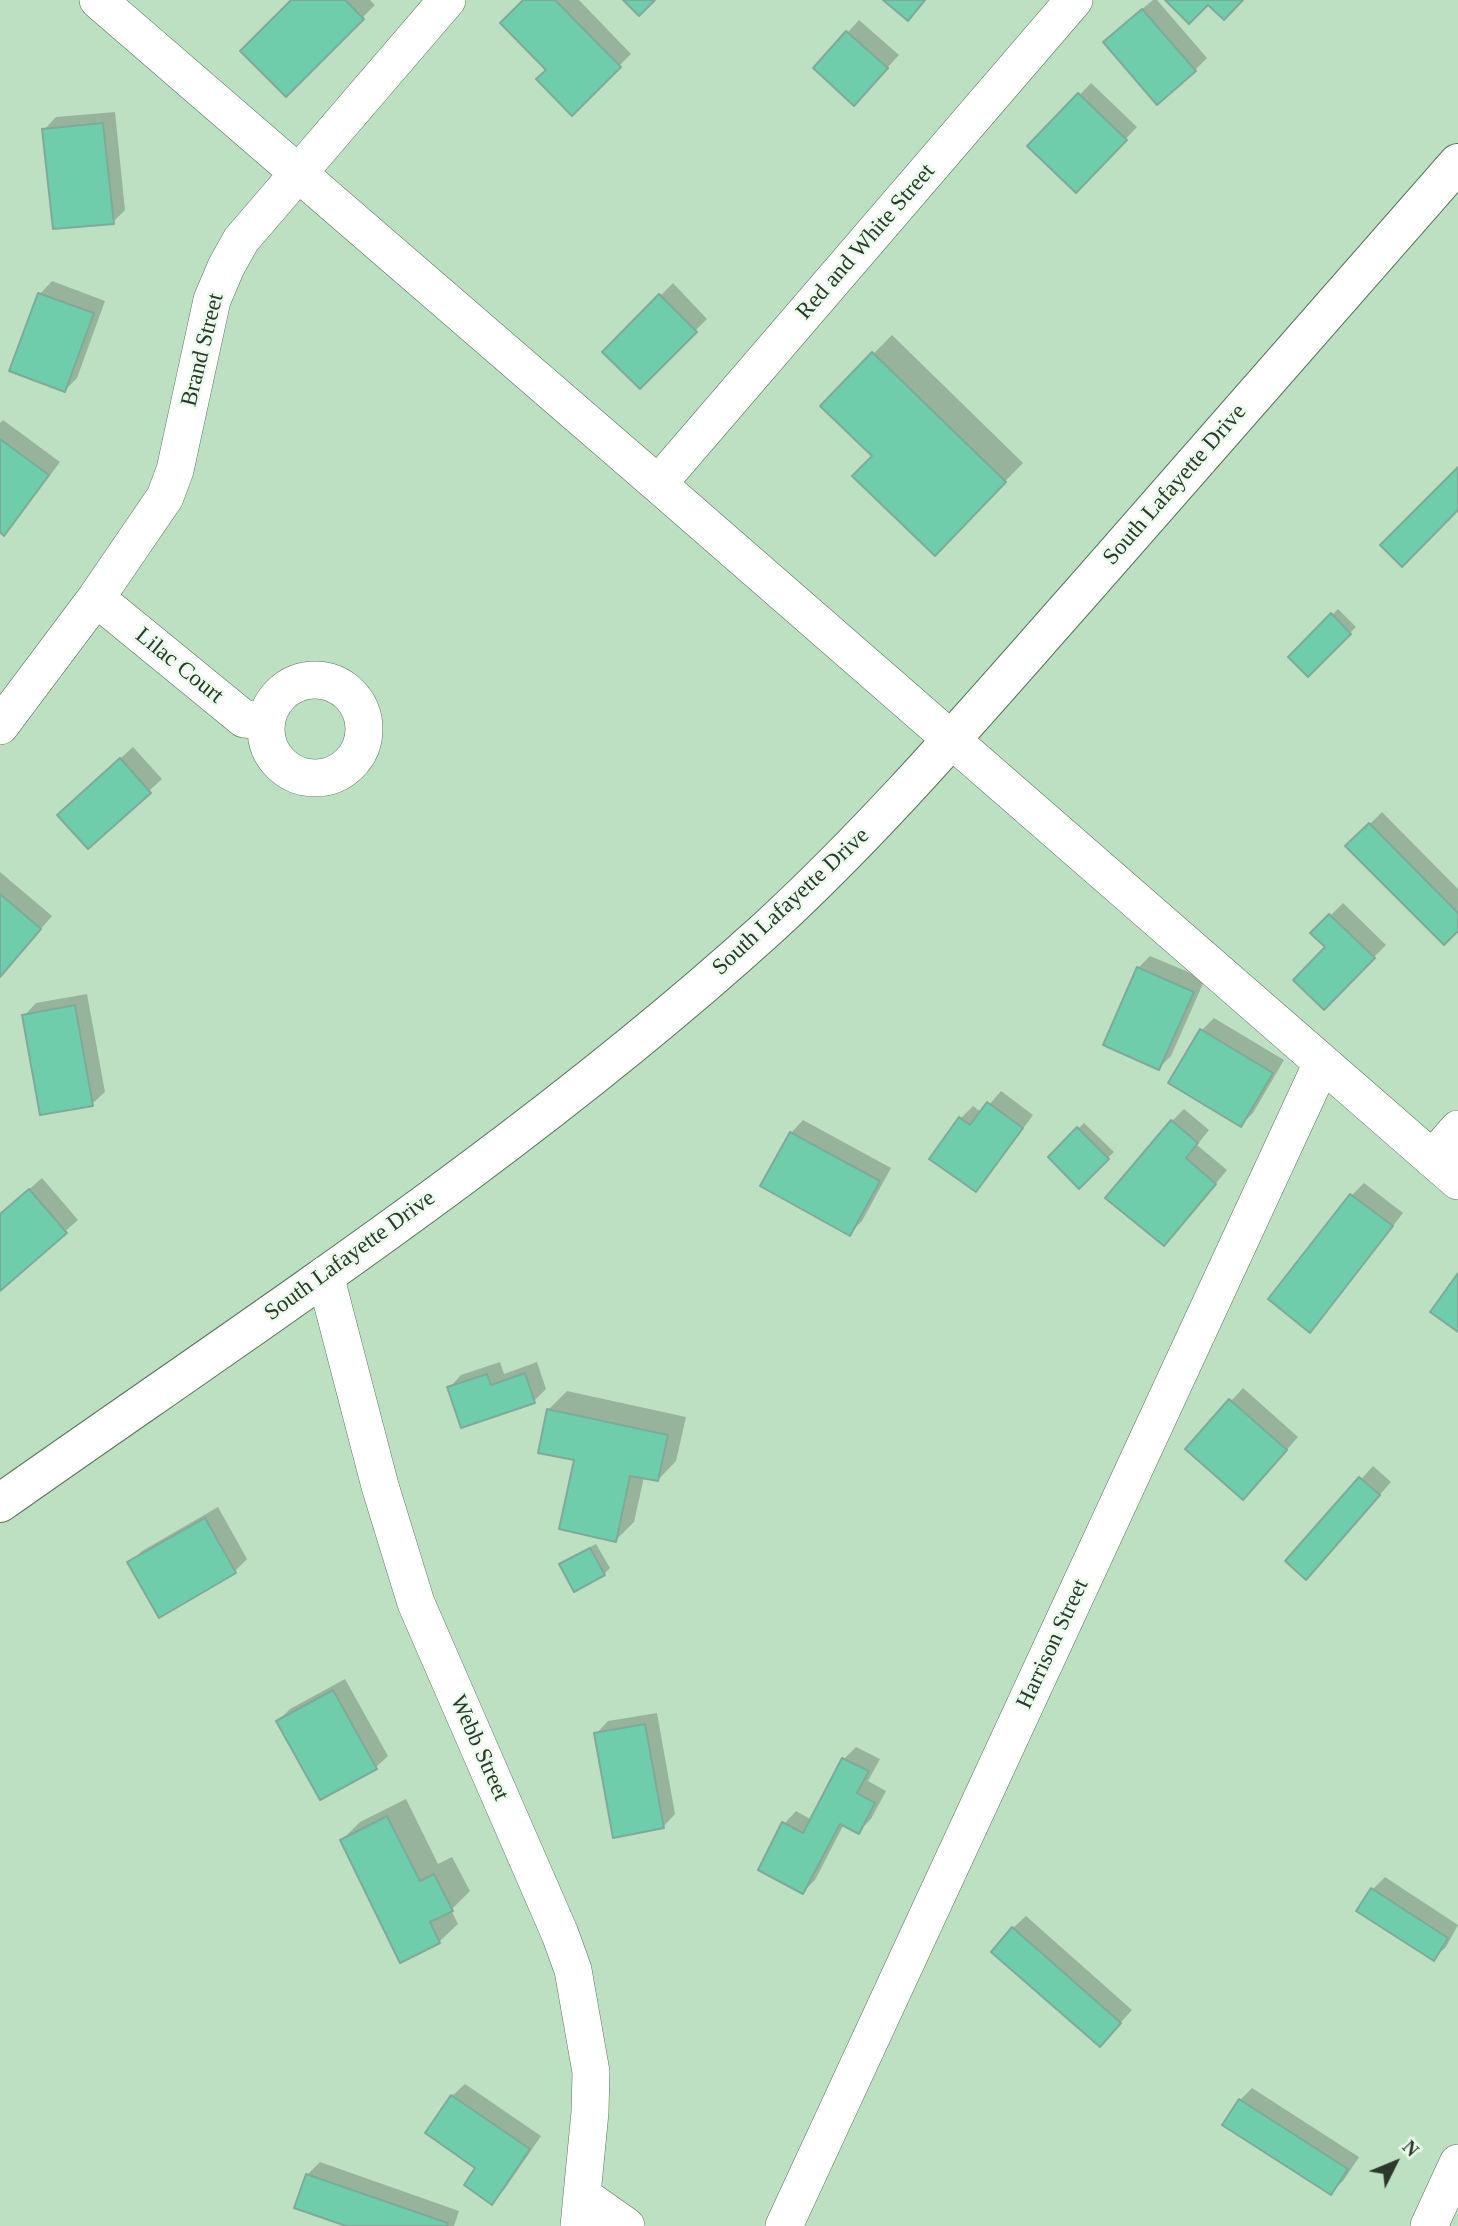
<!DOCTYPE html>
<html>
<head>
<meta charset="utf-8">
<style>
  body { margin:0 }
  #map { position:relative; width:1458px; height:2226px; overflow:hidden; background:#bee0c2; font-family:"Times New Roman",serif }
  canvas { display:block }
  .north { position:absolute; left:1360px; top:2128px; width:70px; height:70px; -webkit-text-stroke:5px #ebfcec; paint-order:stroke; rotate:47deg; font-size:19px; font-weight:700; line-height:28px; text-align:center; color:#2b382c }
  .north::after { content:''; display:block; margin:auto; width:24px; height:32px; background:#2b382c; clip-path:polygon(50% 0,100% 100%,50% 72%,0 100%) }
</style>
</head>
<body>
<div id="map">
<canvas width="1458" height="2226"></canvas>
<div class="north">N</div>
</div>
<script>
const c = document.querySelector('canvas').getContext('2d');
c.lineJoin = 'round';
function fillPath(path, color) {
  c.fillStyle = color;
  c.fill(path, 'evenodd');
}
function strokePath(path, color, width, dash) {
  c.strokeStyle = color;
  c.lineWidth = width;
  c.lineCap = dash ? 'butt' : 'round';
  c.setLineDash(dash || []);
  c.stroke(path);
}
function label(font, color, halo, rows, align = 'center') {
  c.font = font + ' "Times New Roman",serif';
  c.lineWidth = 5;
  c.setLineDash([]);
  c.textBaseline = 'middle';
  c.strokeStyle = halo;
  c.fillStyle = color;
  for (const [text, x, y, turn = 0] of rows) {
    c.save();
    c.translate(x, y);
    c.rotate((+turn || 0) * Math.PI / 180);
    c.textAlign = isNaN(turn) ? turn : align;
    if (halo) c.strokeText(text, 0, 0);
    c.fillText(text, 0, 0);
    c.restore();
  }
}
const shadow = new Path2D(`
  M293,0H370L375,5L286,94Z
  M525,0H579L631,54L572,113L548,70Z
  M1153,0H1157L1207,58L1195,70L1117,30Z
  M859,20L899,55L866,91L815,68Z
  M1091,83L1137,127L1076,191L1030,146Z
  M115,112L125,210L113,222L44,130L56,117Z
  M52,281L105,301L77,378L65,390L11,370L40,294Z
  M673,283L707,319L640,386L605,352Z
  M892,335L1023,463L935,553L874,456L822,406Z
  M3,420L60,462L16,521L4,533L0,530V423Z
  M1338,609L1356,627L1308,675L1290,657Z
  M133,747L162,779L88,847L71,803Z
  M1382,812L1458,889V929L1348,846Z
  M0,872L52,916L0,976Z
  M1343,903L1386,945L1324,1008L1328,947L1313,933Z
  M1150,956L1205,979L1171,1056L1159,1068L1138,968Z
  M87,994L105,1092L92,1104L24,1016L36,1003Z
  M1214,1018L1284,1060L1253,1113L1241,1125L1170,1082L1202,1030Z
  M1001,1091L1033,1115L987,1178L975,1190L961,1118L973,1106L982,1113Z
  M1184,1109L1209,1130L1197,1145L1227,1170L1176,1232L1172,1121Z
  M803,1120L891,1168L862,1221L850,1233L763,1186L791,1133Z
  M1084,1123L1114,1152L1079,1186L1050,1157Z
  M42,1178L78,1220L0,1288V1215Z
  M1364,1183L1403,1213L1322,1318L1310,1330L1270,1299L1352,1195Z
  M500,1362L504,1374L537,1362L546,1389L534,1401L449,1388L461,1375Z
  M1243,1388L1298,1437L1255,1486L1187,1449Z
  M567,1391L686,1417L676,1461L658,1480L644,1477L634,1522L616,1540L576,1459L548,1410Z
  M1373,1466L1391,1482L1318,1565L1288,1561Z
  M218,1507L247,1559L235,1571L160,1615L129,1563L142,1551Z
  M596,1544L610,1568L604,1574L561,1564L567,1559Z
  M345,1679L388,1756L375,1768L278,1721L290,1709Z
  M657,1713L675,1814L663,1827L596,1734L608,1721Z
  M856,1747L880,1759L868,1781L886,1791L871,1819L859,1831L844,1824L815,1880L803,1892L784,1824L796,1811L812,1820L844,1759Z
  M406,1799L438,1864L452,1857L470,1891L451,1910L458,1924L439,1942L342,1840L360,1822Z
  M1385,1877L1458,1925L1446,1947L1433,1959L1358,1910L1373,1889Z
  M1026,1916L1132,2010L1112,2032L1013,1928Z
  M465,2084L541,2136L504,2190L492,2202L478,2167L427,2132L452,2096Z
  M1252,2088L1359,2157L1343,2181L1330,2193L1240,2100Z
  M320,2162L459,2211L454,2226H351L297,2207L308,2174Z`);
const building = new Path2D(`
  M291,0H345L364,19L286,97L240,51Z
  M523,0H555L621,67L572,116L536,79L546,70L500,23Z
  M623,0H655L639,16Z
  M883,0H925L908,21Z
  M1165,0H1243L1224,20L1208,5L1189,24Z
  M1142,9L1196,71L1157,105L1103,42Z
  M846,31L888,68L854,106L813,68Z
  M1078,93L1127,140L1076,193L1027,146Z
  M103,123L114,224L53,229L42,129Z
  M38,293L94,313L65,392L9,371Z
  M659,294L697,332L640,389L602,352Z
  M872,352L1006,482L935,556L852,476L872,456L820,406Z
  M0,439L49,475L4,536L0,532Z
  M1458,467V510L1402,567L1380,545Z
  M1331,613L1351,634L1308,677L1288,657Z
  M120,758L151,793L88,849L57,815Z
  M1369,823L1458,913V931L1444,945L1345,846Z
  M0,894L41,929L0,977Z
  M1329,914L1375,958L1324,1010L1293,980L1325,947L1310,933Z
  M1137,967L1194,992L1159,1070L1103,1045Z
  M75,1005L93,1106L40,1115L22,1015Z
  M1200,1029L1273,1073L1241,1127L1168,1083Z
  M987,1102L1023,1128L976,1192L929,1159L959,1117L970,1125Z
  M1171,1120L1198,1143L1186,1158L1216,1184L1164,1246L1105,1198Z
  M1077,1127L1109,1159L1079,1189L1048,1157Z
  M790,1132L880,1181L850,1236L760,1186Z
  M29,1189L67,1233L0,1291V1214Z
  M1350,1194L1393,1226L1310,1333L1268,1299Z
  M1458,1273V1332L1430,1312Z
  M525,1373L535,1403L461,1428L447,1387L487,1374L491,1385Z
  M1229,1399L1287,1450L1243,1500L1185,1449Z
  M547,1409L668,1435L658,1481L630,1476L616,1542L559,1529L574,1460L538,1453Z
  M1359,1477L1380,1495L1306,1580L1285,1561Z
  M205,1518L236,1573L159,1618L127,1562Z
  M590,1548L605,1575L574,1592L559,1564Z
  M333,1690L377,1769L320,1800L276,1721Z
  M645,1724L664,1828L613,1838L594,1733Z
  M842,1758L869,1771L857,1793L875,1803L859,1834L840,1824L803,1894L758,1870L782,1822L803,1833Z
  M387,1816L420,1881L434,1874L453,1911L430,1922L440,1943L400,1963L340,1840Z
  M1371,1888L1448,1938L1434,1961L1356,1911Z
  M1012,1927L1121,2023L1100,2047L991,1952Z
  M451,2095L530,2149L492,2205L464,2185L475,2168L425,2133Z
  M1239,2099L1348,2169L1331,2195L1222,2125Z
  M306,2174L448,2223L447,2226H346L294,2208Z`);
const street = new Path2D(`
  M98,0L658,484L1458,1181
  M658,484L1074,0
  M96,598L244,719L266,721
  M266 729a49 49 0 1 1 98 0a49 49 0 1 1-98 0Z
  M0,726L96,598L165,497L175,470L212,300L226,267L241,240L447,0
  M1432,1159L1458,1129
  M325,1275L380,1486L416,1603L560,1934L573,1970L591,2072L590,2112L579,2226
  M582,2195L626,2226
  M784,2226L1322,1063
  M1429,2226L1458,2163`);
const primary = new Path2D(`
  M0,1503C261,1319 531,1143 768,928C881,824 980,707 1082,592C1207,449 1333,306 1458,163`);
const streetNames = [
  ["Red and White Street",866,242,-49],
  ["Brand Street",203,350,-76],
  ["South Lafayette Drive",1175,485,-49],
  ["Lilac Court",179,666,39],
  ["South Lafayette Drive",791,902,-43],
  ["South Lafayette Drive",350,1256,-36],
  ["Harrison Street",1053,1644,-65],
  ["Webb Street",479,1748,66]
];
fillPath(shadow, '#0003');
fillPath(building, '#6fcdab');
strokePath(building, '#7eab99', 2);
strokePath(street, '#56755a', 38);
strokePath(primary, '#56755a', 40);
strokePath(street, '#fff', 37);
strokePath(primary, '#fff', 38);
label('23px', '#2b382c', '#ebfcec', streetNames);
</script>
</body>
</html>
